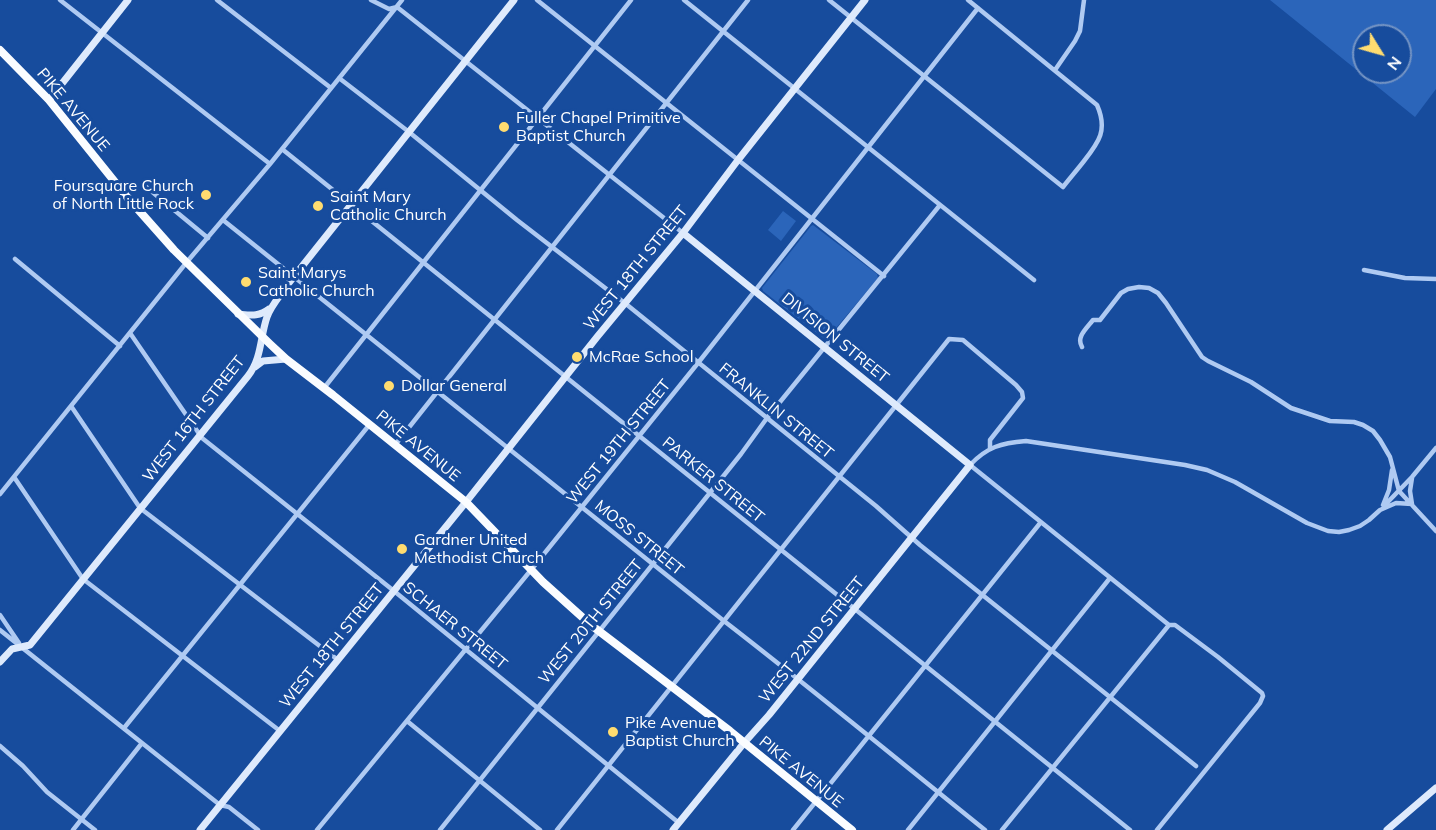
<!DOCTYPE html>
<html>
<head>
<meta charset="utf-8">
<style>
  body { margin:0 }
  #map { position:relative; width:1436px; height:830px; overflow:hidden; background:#174c9d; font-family:Mulish,sans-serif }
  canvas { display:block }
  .north { position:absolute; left:1352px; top:24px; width:60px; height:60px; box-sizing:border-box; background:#174c9d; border:2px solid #7494c4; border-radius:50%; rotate:127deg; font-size:16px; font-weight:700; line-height:24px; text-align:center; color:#fff }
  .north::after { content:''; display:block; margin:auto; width:21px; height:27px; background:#ffdc70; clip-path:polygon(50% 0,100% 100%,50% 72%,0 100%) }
</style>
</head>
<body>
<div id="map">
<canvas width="1436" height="830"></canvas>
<div class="north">N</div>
</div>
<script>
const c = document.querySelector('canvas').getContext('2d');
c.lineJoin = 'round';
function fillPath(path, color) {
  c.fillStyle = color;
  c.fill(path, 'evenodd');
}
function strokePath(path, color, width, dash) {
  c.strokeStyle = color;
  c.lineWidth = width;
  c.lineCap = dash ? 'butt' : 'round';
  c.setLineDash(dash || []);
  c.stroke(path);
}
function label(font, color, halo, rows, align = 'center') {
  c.font = font + ' Mulish,sans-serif';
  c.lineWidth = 6;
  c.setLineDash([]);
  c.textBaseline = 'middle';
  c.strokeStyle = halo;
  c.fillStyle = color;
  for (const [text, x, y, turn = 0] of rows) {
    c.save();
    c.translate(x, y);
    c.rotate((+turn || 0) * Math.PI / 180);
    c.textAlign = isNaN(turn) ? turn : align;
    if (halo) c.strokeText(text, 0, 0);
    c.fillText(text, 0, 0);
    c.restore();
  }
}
const green = new Path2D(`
  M1270,0H1436V89L1415,117ZM1364,36H1400V72H1364Z
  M783,211L796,221L781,241L768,230Z
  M813,225L877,274L878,278L826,340L763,291L762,288L811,226Z`);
const street = new Path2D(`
  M60,0L270,164
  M217,0L331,88
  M371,0L389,9L397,7L683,233
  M537,0L884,276
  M684,0L1034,280
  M829,0L1063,187C1070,178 1077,170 1084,161C1099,142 1108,130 1097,105L968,0
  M1055,70L1075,41L1080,31L1084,0
  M339,78L409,132L517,220L626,304L876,506L920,545L1196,766
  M282,149L1130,830
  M145,186L208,238
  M223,220L724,621C812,689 898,760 985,830
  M15,259L120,346
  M1364,270L1405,278L1436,279
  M130,333L202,438L394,591L679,823
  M1082,347C1076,337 1086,329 1093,320H1100L1121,293L1128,289L1139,287L1149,288L1158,293L1166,303L1202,357L1208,361L1251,382L1291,408L1330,421L1354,422L1363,425L1373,431L1380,440L1390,457L1399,491L1436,531
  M324,388L631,0
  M71,406L140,508L338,660
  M395,445L748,0
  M14,477L83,579L280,731
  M1412,478L1410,491L1412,504
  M0,494L186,263L270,164L402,0
  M1383,505L1389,490L1392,470
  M1384,506L1412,477L1436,448
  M0,615L19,643
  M0,630L220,805L229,807L258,830
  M407,721L540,830
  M124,728L370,424
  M0,746L23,766L47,792L95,830
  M73,830L142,743
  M317,830L531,570L698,363L978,8
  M440,830L741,454L767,418L940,205
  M557,830L949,339L963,340L1016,385L1022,392L1023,398L990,440V448
  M793,830L1041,522
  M908,830L1110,578
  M1002,830L1169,625
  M1157,830L1260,703L1263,696L1262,693L1218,657L1175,625H1169L970,465C987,447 1001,443 1026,441L1185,465L1207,470L1235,482L1307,523L1328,531L1339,532L1349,530L1360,526L1369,520L1380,510L1396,503L1412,504`);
const secondary = new Path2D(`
  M49,100L128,0
  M238,314C250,315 259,317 269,309
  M255,367L263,361L286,359
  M0,662L12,649L30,645L248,376C262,358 260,337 267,317C271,305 281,295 288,284L514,0
  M200,830L466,502L597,337L683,233L738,160L865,0
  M673,830L744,743L769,715L970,465L683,233
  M1387,830L1436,788`);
const primary = new Path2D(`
  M0,50L49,100L127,197L174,250L270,344L286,359L333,395L466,502L543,582L591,625L730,731L852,830`);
const markers = [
  [504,127,6,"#ffdc70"],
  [206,195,6,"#ffdc70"],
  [318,206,6,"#ffdc70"],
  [246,282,6,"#ffdc70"],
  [577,357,6,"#ffdc70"],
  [389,386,6,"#ffdc70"],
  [402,549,6,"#ffdc70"],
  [613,732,6,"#ffdc70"]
];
const streetNames = [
  ["PIKE AVENUE",73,110,50],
  ["WEST 18TH STREET",636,268,-51],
  ["DIVISION STREET",835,338,39],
  ["FRANKLIN STREET",776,411,39],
  ["WEST 16TH STREET",194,419,-52],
  ["WEST 19TH STREET",619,442,-51],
  ["PIKE AVENUE",418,446,39],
  ["PARKER STREET",713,480,39],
  ["MOSS STREET",639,538,39],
  ["WEST 20TH STREET",591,622,-51],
  ["SCHAER STREET",455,626,39],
  ["WEST 22ND STREET",812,640,-51],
  ["WEST 18TH STREET",332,646,-51],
  ["PIKE AVENUE",801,772,39]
];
const poiNames = [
  ["Fuller Chapel Primitive",516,118],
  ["Baptist Church",516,136],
  ["Foursquare Church",194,186,"right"],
  ["of North Little Rock",194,204,"right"],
  ["Saint Mary",330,197],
  ["Catholic Church",330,215],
  ["Saint Marys",258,273],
  ["Catholic Church",258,291],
  ["McRae School",589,357],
  ["Dollar General",401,386],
  ["Gardner United",414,540],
  ["Methodist Church",414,558],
  ["Pike Avenue",625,723],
  ["Baptist Church",625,741]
];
fillPath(green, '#2b65ba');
strokePath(street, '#afcaf2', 4.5);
strokePath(secondary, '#deeafc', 7);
strokePath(primary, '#fafcff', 8);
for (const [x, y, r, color] of markers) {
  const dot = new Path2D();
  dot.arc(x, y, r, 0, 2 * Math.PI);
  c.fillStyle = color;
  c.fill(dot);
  strokePath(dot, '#174c9d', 2);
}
label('16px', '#fff', '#174c9d', streetNames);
label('16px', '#fff', '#174c9d', poiNames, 'left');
</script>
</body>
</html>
